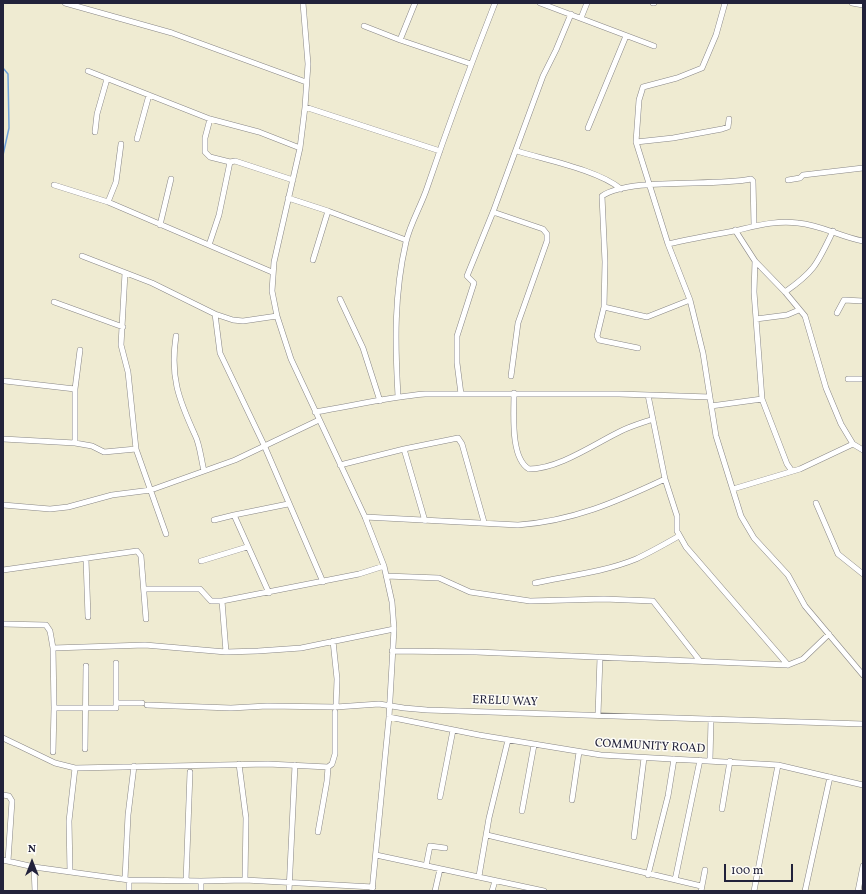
<!DOCTYPE html>
<html>
<head>
<meta charset="utf-8">
<style>
  body { margin:0 }
  #map { position:relative; width:866px; height:894px; overflow:hidden; background:#efebd2; font-family:Vollkorn,serif }
  canvas { display:block }
  .frame { position:absolute; inset:0; border:4px solid #22223b; pointer-events:none }
  .north { position:absolute; left:12px; top:842px; width:40px; height:40px; -webkit-text-stroke:3px #fdfcf7; paint-order:stroke; rotate:0deg; font-size:11px; font-weight:700; line-height:16px; text-align:center; color:#22223b }
  .north::after { content:''; display:block; margin:auto; width:14px; height:18px; background:#22223b; clip-path:polygon(50% 0,100% 100%,50% 72%,0 100%) }
  .scale { position:absolute; left:724px; top:864px; width:69px; height:18px; box-sizing:border-box; border:2px solid #22223b; border-top:0; padding-left:5px; font-size:12px; line-height:14px; white-space:nowrap; color:#22223b; -webkit-text-stroke:3px #fdfcf7; paint-order:stroke }
</style>
</head>
<body>
<div id="map">
<canvas width="866" height="894"></canvas>
<div class="frame"></div>
<div class="north">N</div>
<div class="scale">100 m</div>
</div>
<script>
const c = document.querySelector('canvas').getContext('2d');
c.lineJoin = 'round';
function strokePath(path, color, width, dash) {
  c.strokeStyle = color;
  c.lineWidth = width;
  c.lineCap = dash ? 'butt' : 'round';
  c.setLineDash(dash || []);
  c.stroke(path);
}
function label(font, color, halo, rows, align = 'center') {
  c.font = font + ' Vollkorn,serif';
  c.lineWidth = 3;
  c.setLineDash([]);
  c.textBaseline = 'middle';
  c.strokeStyle = halo;
  c.fillStyle = color;
  for (const [text, x, y, turn = 0] of rows) {
    c.save();
    c.translate(x, y);
    c.rotate((+turn || 0) * Math.PI / 180);
    c.textAlign = isNaN(turn) ? turn : align;
    if (halo) c.strokeText(text, 0, 0);
    c.fillText(text, 0, 0);
    c.restore();
  }
}
const stream = new Path2D(`
  M3,68L8,74L9,128L3,155`);
const minor = new Path2D(`
  M65,3L172,33L306,82
  M303,3L308,64L305,107L300,148L274,262L272,291L277,316L291,359L365,517L384,566L392,602L394,629L389,717L372,891
  M540,3L654,46
  M653,3H654
  M725,3L716,35L702,68L677,78L643,87L639,100L636,142L668,244L690,300L703,353L716,436L741,516L754,538L788,575L805,606L863,675
  M852,3L863,5
  M581,18L587,3
  M364,26L400,40L471,64
  M400,40L415,3
  M88,71L210,119L259,132L300,148
  M305,107L440,151
  M210,119L205,138V152L210,157L230,162
  M588,128L626,36
  M95,132L97,114L107,79
  M137,139L149,95
  M636,142L673,138L722,129L728,127L729,119
  M517,151C546,160 598,170 621,189
  M788,180L800,178L803,175L863,168
  M54,185L108,202L272,272
  M288,198L328,211L406,240
  M108,202L116,182L121,144
  M493,212L543,229L547,234V241L518,323L511,376
  M160,225L171,179
  M735,230L755,261L785,292L805,316L826,388L841,424L853,444
  M668,244C690,239 712,235 734,231C756,226 776,220 798,223C821,225 841,237 863,241
  M209,245L219,215L230,162L235,161L293,180
  M82,256L152,283L215,314L233,320L243,321L277,316
  M313,260L328,211
  M755,261L754,292L762,399L787,464L792,471
  M125,273L121,345L128,372L136,449L166,534
  M785,292C815,271 817,264 833,231
  M340,299L363,348L380,401
  M54,302L123,327
  M604,307L647,317L690,300
  M837,313L844,300L863,301
  M215,314L220,353L264,445L323,582
  M756,319L787,315L799,310
  M176,336C170,376 178,398 195,435C200,445 201,459 204,471
  M638,348L599,340L597,336L604,307L605,262L602,196C631,177 713,187 751,179L753,181L754,225
  M848,379H863
  M5,381L75,389
  M514,393C514,413 510,458 529,469C559,469 594,444 621,431C631,426 642,423 653,419
  M461,394L457,363V336L474,283L467,276L493,212L543,76L556,50L571,14
  M648,395L665,479L677,516V531L686,547L788,665
  M398,396C395,343 394,294 406,242C410,224 421,206 427,188C448,126 471,64 495,3
  M711,406L762,399
  M315,412C352,406 388,397 425,394H619L710,397
  M3,439L75,443L92,446L104,452L136,449
  M75,443V389L80,350
  M404,449L425,521
  M340,465L404,449L458,438L462,444L484,522
  M733,489L800,469L853,444L863,450
  M816,503L838,554L863,574
  M3,505L50,509L68,507L112,495L151,490L235,460L319,420
  M365,517L518,525C573,521 616,502 665,479
  M214,520L234,515
  M86,559L88,617
  M201,561L247,547
  M3,570L137,551L141,556L146,619
  M386,576L439,578L470,592L530,601L604,599L653,601L700,661
  M535,583C568,576 604,572 636,559C651,552 665,544 679,536
  M144,589H200L211,601H222L359,574L384,566
  M269,593L234,515L288,504
  M222,601L226,652
  M3,624L46,625L50,631L53,648L145,645L226,652L258,651L301,648L394,629
  M333,641L337,679L336,707
  M53,648L54,708H116V663
  M392,651L476,652L788,665L803,659L829,634
  M116,703H142
  M147,705L231,708L267,706L336,707L379,704L404,708L427,710L863,724
  M598,715L600,657
  M389,717L479,735L601,755L778,765L863,785
  M3,738L55,763L75,768L268,764L328,767
  M85,749L86,666
  M53,752L54,708
  M710,760L711,719
  M239,764L246,818L245,880
  M3,795L9,796L12,801L8,861
  M440,797L453,730
  M572,800L579,752
  M722,809L730,761
  M522,811L534,745
  M318,832L327,781L328,767L332,764L335,754V712
  M487,835L701,886
  M634,837L644,758
  M376,855L544,891
  M3,860L34,867L129,880L201,881L245,880L373,887
  M426,866L430,846L445,848
  M34,867L35,891
  M70,872L69,821L75,768
  M648,875L668,796L674,759
  M479,876L489,818L508,740
  M125,879L128,815L134,766
  M675,880L700,760
  M186,881L190,772
  M201,881V891
  M129,891V880
  M289,891L295,765
  M435,891L440,869
  M492,891L495,881
  M701,891L705,870
  M754,891L778,765
  M805,891L830,777
  M858,891L863,866`);
const streetNames = [
  ["ERELU WAY",505,702,2],
  ["COMMUNITY ROAD",650,747,3]
];
strokePath(stream, '#6fa2db', 1.5);
strokePath(minor, '#888686', 6);
strokePath(minor, '#fff', 5);
label('12px', '#22223b', '#fdfcf7', streetNames);
</script>
</body>
</html>
